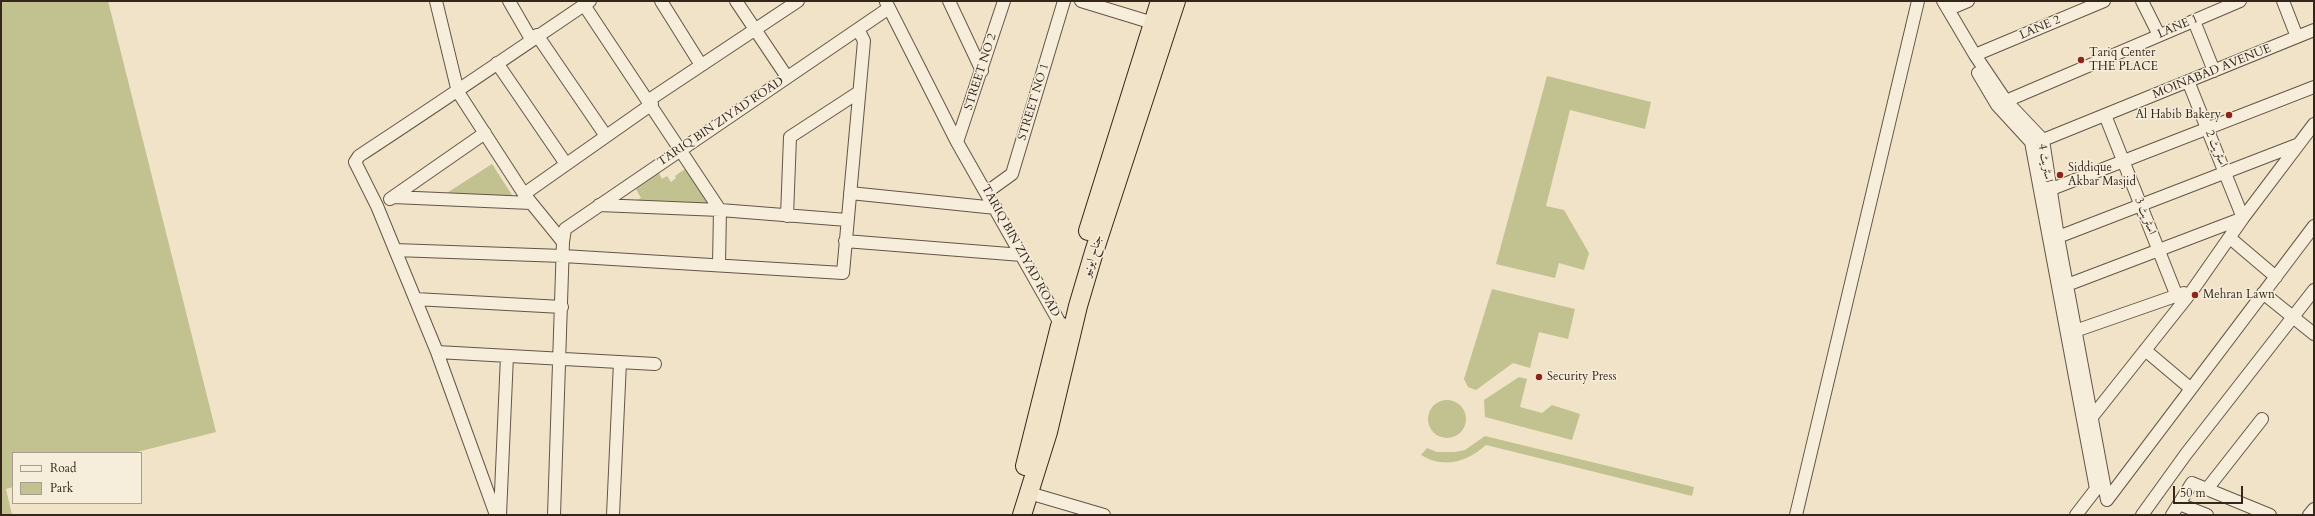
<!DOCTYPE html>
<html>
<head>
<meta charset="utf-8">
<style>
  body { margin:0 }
  #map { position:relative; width:2315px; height:516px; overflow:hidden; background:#f1e3c7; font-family:Cardo,serif }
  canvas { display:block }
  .frame { position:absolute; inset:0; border:2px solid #35261c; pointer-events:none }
  .legend { position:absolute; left:12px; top:452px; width:130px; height:52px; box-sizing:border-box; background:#f6eddb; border:1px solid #a99d8f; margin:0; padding:5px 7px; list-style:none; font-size:12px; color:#35261c }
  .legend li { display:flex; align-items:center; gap:8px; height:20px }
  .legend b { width:20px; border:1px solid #a99d8f }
  .scale { position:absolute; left:2173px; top:486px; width:70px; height:18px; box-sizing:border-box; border:2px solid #35261c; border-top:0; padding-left:5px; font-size:12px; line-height:14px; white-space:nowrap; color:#35261c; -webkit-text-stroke:3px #f6eddb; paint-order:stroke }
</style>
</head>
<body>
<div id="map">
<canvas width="2315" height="516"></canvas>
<div class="frame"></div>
<ul class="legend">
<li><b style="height:5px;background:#f6eddb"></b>Road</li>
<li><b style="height:11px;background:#c2c190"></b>Park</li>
</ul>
<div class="scale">50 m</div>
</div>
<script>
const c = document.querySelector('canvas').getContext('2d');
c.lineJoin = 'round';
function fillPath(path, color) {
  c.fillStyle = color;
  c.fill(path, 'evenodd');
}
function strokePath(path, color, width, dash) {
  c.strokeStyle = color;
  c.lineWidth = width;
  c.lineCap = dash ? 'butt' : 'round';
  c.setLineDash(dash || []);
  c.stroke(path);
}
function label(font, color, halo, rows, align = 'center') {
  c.font = font + ' Cardo,Amiri,serif';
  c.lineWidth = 3;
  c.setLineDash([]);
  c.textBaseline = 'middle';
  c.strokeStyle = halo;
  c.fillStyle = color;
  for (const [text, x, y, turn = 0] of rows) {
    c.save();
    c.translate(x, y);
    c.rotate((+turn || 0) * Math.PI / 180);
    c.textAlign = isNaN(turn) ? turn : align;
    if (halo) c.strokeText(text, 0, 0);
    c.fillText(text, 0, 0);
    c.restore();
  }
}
const green = new Path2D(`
  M1,1H108L216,432L133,453H13V487L6,489L12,515H1Z
  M1547,76L1651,102L1645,129L1570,110L1546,206L1564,210L1589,253L1584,270L1559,263L1555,278L1496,264Z
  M492,164L512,195L442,196Z
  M685,169L710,205L630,203L641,198L636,189L659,173L662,179L667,176L671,182L676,178L675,176Z
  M1492,289L1575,309L1568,339L1539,332L1530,368L1513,363L1476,390L1468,387L1464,379Z
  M1519,377L1527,379L1520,407L1542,413L1552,405L1580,414L1572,440L1485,417L1484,400Z
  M1428 419a19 19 0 1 1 38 0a19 19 0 1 1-38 0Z
  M1485,436L1694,487L1692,496L1486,445C1467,462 1444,469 1421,455L1427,448L1437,452H1455L1465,450Z`);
const minor = new Path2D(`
  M436,1L458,92L524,194L563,242L554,515
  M509,1L531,39
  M590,1C513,53 437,105 359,156L355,162L377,206L437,352L655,364
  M661,1L701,65
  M736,1L787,77
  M949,1L982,71
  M1081,1L1153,23
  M1943,1L1975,55L2006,101L2043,140L2058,237L2107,500L2314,226
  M2142,1L2159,35
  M2283,1L2297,37
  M886,2L957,142L1061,325
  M584,5L720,210L719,264
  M1949,9L1968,1
  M2194,21L2214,71
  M537,35L606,136
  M1975,55L2104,1
  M497,63L566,164
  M1978,73L1997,105L2031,142L2096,489L2076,515
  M649,100L798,1
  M2006,101L2240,1
  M2105,115L2176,294
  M2043,140L2314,30
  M957,142L1004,1
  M2049,190L2314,87
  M987,192L1012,174L1064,1
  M850,193L996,208
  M524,194L652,104
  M393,197L531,203
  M390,199L485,133
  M599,205L720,210L847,220
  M787,216L790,137L859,92
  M2058,237L2299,144
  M2230,238L2276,277
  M845,241L1022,255
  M563,242L565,229L889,8
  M395,250L563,256L843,273L864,41L858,29
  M2067,285L2243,218L2188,81
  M2263,293L2314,334
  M415,299L562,307
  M2075,331L2184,293
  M2145,350L2190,388
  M437,352L496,515
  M2092,417L2192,291L2243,218L2314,124
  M2207,489L2262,419
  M1029,493L1104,515
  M2179,504L2207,515
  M500,515L507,356
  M613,515L620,362
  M1796,515L1918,1
  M2142,515L2186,454L2314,290
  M2172,515L2192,483L2270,515
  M2309,515L2314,509`);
const highway = new Path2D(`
  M1088,231L1160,1
  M1025,466L1060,326
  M1022,515L1048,432L1078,306L1094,252L1176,1`);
const markers = [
  [2081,60,4,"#8f2418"],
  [2229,115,4,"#8f2418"],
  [2060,175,4,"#8f2418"],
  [2195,295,4,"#8f2418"],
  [1539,377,4,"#8f2418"]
];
const streetNames = [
  ["LANE 1",2178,27,-23],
  ["LANE 2",2040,28,-23],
  ["STREET NO 2",981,72,-72],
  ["MOINABAD AVENUE",2212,72,-22],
  ["STREET NO 1",1034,102,-73],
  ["TARIQ BIN ZIYAD ROAD",721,122,-34],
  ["اسٹریٹ 2",2216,149,67],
  ["اسٹریٹ 4",2045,163,80],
  ["اسٹریٹ 3",2145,216,68],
  ["TARIQ BIN ZIYAD ROAD",1020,251,61],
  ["جناح ایونیو",1093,256,-73]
];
const poiNames = [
  ["Tariq Center",2089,53],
  ["THE PLACE",2089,67],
  ["Al Habib Bakery",2221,115,"right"],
  ["Siddique",2068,168],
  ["Akbar Masjid",2068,182],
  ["Mehran Lawn",2203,295],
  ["Security Press",1547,377]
];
fillPath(green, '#c2c190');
strokePath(minor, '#645547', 14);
strokePath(highway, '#35261c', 20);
strokePath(minor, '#f6eddb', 12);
strokePath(highway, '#f1e3c7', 18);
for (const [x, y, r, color] of markers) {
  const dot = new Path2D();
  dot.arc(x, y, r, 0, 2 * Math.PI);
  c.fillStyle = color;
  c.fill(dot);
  strokePath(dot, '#f6eddb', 1.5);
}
label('12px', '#35261c', '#f6eddb', streetNames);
label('12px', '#35261c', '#f6eddb', poiNames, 'left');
</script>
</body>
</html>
